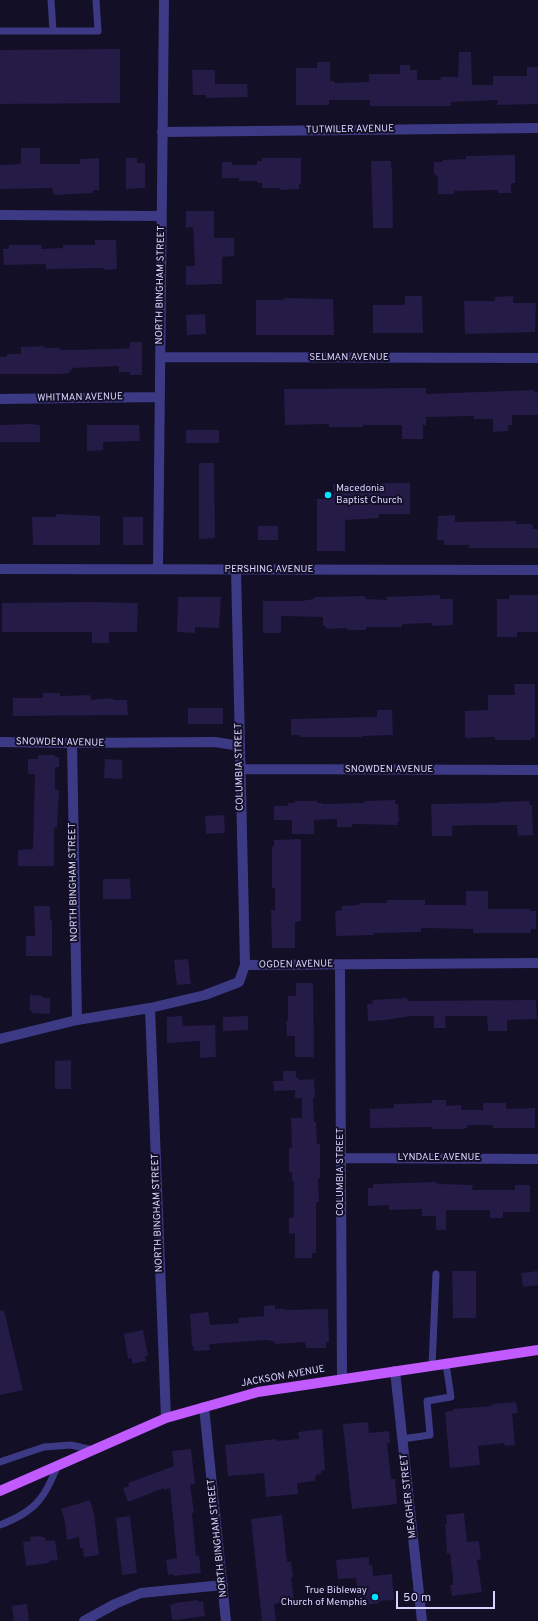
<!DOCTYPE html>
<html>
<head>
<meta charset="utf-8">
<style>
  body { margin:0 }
  #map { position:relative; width:538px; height:1621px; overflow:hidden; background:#130f26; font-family:Overpass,sans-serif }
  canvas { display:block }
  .scale { position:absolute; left:396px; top:1591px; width:99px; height:18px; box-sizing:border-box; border:2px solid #d9d4ff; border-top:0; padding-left:5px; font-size:12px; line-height:14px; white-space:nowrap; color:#d9d4ff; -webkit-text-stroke:3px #130f26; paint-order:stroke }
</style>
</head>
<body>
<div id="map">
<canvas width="538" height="1621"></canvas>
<div class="scale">50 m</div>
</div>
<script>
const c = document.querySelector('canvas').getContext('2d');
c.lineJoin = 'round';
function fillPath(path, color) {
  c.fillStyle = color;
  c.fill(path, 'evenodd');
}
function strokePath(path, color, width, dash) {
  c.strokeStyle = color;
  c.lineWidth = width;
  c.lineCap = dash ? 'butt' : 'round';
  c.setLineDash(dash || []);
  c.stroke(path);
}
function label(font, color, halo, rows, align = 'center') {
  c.font = font + ' Overpass,sans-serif';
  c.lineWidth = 4;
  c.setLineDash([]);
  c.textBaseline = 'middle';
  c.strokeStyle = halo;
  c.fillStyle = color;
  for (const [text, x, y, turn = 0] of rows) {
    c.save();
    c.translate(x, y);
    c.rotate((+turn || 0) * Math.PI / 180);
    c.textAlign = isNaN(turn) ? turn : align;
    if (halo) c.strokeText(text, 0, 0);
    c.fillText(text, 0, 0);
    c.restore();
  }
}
const building = new Path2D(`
  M120,49V103L0,104V50Z
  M459,52H471L472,85H493V76H527V67H538V104L497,105L498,100L451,102V106H370V100H329V105H296V68H317V62H330V81H334V83L369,82V74H400V65H410V70H417V80H441L440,77H458Z
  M192,70H215V84H247L248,97L206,98V95H193Z
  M21,148H40V164H80V159L99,158V190H93V193L54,195L52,188L0,189V165L21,164Z
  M515,155V183H511V193H498V190L454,191V194H438V177L434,174V162H442L443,160L466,159V156Z
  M126,158H137V163H145V188L126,189Z
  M262,158H301V184H299V189L280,190V188H262V183H257V181H239V178H222V162H232V165H257V161H262Z
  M371,161H391V169H392L393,228H373Z
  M186,211H214V238H234V256L222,257V284L186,285V266H195L193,227L186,228Z
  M95,240H116L117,269L104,270V268L46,269V264L4,265L3,249H9V245H41L42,249L63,248V245H95Z
  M405,296H422L423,333H373V305H405Z
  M513,296V303H536L535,332L465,334L464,301H495V297Z
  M284,298L333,299L334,335H256V300H284Z
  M205,314L206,334L187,335L186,315Z
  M130,342H142V375H130V372H119V366L72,368V370H70V373L60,374H0V357H7V354H21V347L44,346V348H60V350L119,349L130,348Z
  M426,388V394L534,390V392H538V415H512V425H508V431L493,432V419H474V416L426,417V425H423V439H402V425H363V427H329V424L285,425L284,389Z
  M31,424L40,425V442H0V425Z
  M87,425H139L140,441L103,442V450L87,451Z
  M186,430H219V443H186Z
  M199,463H214L215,538L199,539Z
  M410,483V514H379V518L345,520V551H317V499H326V494H334L333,484Z
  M56,514L100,516V545H33L32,517H56Z
  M455,515V522L516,521V524H531L533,526V529H538V548H469V545H445L443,540H437L438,516Z
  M123,517H143V545H123Z
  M258,526H278V540H258Z
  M440,595V599H453V625L432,626V623L402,624V627H366V630H347V628L326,629V626H323V617L281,616V633H263V601H301L314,599V597L365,596L366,599L387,600L386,597Z
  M509,595H538V632H517V637H497V599H509Z
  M178,597H221L219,628L195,627V633L177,632Z
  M92,602L138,603L137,632H109V643H92V632H2V603Z
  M514,684H535V738H531V740H495V737L465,738V711L488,710V695H515Z
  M43,693H60V696L90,695L91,700L113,698V700H127L128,715L13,716V698H43Z
  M188,708H223V724H188Z
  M377,710H392L393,735L362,736V737H300V735H291V719L377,717Z
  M38,755H55V757H59V767H55V790H59L57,828L54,827V866H18V850L33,849L35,774H28V759H38Z
  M105,759L122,760V779L104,778Z
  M395,800V804H398L399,822H397L398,825L352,824V827H337V819L314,820V834H292V820H274V806H288V803H295V801H317V803H322V804L364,803V801Z
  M529,801L530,805H532L533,835L518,836L517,825H477L452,826V836H432L431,804L499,803V802Z
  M224,815L225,833L206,834L205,816Z
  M301,839V921L295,922V948H272L271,910H275V888H272V847L274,846V840Z
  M103,879H130L131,899H103Z
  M466,891H488V909H530V911H536V929H531V933H473V929L421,928V932L374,933V935L336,936L335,911L342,910V906L359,905V903H387V900H425V905H466Z
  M34,906H50V920L52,921V956H26V936H35Z
  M188,959L191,984L177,985L174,960Z
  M296,983H313L314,1057H295V1036H287L286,1021H288V996H296Z
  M30,995L43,996V998H50V1014L32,1013V1011H30Z
  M407,998V1001L536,1000L537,1019L507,1020V1031H488L487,1016H445L446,1028H434V1016H411L386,1020L368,1021L367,1004L373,1003L372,1000Z
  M182,1016L183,1026L215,1025L216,1057L200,1058V1041L167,1043V1017Z
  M248,1016V1030L223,1031V1017Z
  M71,1060V1089H55V1061Z
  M283,1071H296V1078H299V1080L314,1079L315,1097H313V1099L314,1122H316L317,1144H320V1178H318L319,1202H316V1253H312V1258H295V1233L289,1234V1218L294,1217V1181H292V1172H289V1148H292L291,1118H302V1098H295V1090L274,1091L273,1081H283Z
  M432,1100H446V1106L461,1105V1110H483V1103H506V1109L535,1108V1128H493V1125H467V1128L462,1129H432V1127L370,1128V1109L394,1108V1104L432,1103Z
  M435,1182L439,1184L473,1185L472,1190H515V1185H530V1212H503V1218H490V1210H446V1230H436V1216H422V1209L389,1210V1205L368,1206V1188H373V1184Z
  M452,1271H476V1318H453Z
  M538,1271V1285L523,1287L521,1273Z
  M275,1305V1309H285V1310L328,1309L329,1342H326V1348H306L305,1342L275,1344L274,1341L265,1340L211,1344L209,1345L210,1350L194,1351L193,1346H192L190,1314L208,1312L210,1325L239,1323L238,1318L264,1316V1306Z
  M4,1310L23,1390L0,1395V1311Z
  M143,1330L148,1356H145L146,1361L132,1364V1358L128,1359L124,1334Z
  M516,1402L518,1413L512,1414L515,1445L505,1446L504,1443L478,1446L480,1465L450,1468L445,1412L453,1411V1409L492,1406V1404Z
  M368,1422L369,1433L389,1431L390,1443H387L391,1479H395L397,1504L352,1509L343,1424Z
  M322,1429L325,1470L321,1471V1474L316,1475L315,1481L297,1483L298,1494L266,1497L264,1473L228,1476L225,1445L277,1439V1441L299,1439L298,1432Z
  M191,1449L195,1484L190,1485L194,1513H192L196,1556L199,1555L201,1573L174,1576V1574L168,1575L166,1560L177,1558L170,1488L165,1490L164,1488L128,1502L123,1488L129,1486L128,1483L174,1466L172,1451Z
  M90,1500L94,1514L99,1555L84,1557L83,1549L80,1548L79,1537L67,1540L65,1522L61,1509Z
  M464,1513L467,1542L479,1541L481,1559L477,1560L482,1592L452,1596L450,1585H453V1578L450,1553L447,1554L445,1524H447L446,1515Z
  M282,1515L287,1562H291L293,1577H291L294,1601L274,1604L276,1621H262L251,1519Z
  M130,1516L137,1573L122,1575L116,1518Z
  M41,1536V1537H45L46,1541L55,1540L58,1560L49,1561V1563L26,1566L23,1542L31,1541L30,1537Z
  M369,1557V1565H372L373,1576L392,1574L394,1600L379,1601V1603L359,1606L356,1578L338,1579L336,1560Z
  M198,1600L199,1602L203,1601L205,1616L176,1620L172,1619L170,1605L175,1604V1603Z
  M27,1604L29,1621H14L12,1606Z`);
const service = new Path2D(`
  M0,31H53L51,0
  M53,31H98L96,0
  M432,1366L436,1274
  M402,1439L430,1435L427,1401L451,1397L446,1364
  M0,1462L44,1447L71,1445L93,1450
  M0,1525C15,1519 30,1512 40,1499C48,1490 53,1476 58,1465`);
const minor = new Path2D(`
  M162,132L538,128
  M0,215L161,216
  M160,357L538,358
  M0,399L160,397
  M158,569L164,0
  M236,569L245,965
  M0,742L72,743L215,742L240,746
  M72,743L77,1020
  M240,769L538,770
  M340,965L342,1379
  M150,1008L166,1418
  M0,1039L77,1020L150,1008L205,995L239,982L245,965L538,963
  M341,1158L538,1159
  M395,1371L422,1621
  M204,1407L226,1621
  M84,1621L115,1604L141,1593L223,1585`);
const tertiary = new Path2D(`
  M0,569L538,570`);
const primary = new Path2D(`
  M0,1491L166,1418L258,1392L538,1350`);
const markers = [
  [328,495,4,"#00e5ff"],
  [375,1597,4,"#00e5ff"]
];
const streetNames = [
  ["TUTWILER AVENUE",350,130,-1],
  ["NORTH BINGHAM STREET",161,285,-89],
  ["SELMAN AVENUE",349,358],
  ["WHITMAN AVENUE",80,398,-1],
  ["PERSHING AVENUE",269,570],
  ["SNOWDEN AVENUE",60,743,1],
  ["COLUMBIA STREET",240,767,-91],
  ["SNOWDEN AVENUE",389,770],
  ["NORTH BINGHAM STREET",74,882,-91],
  ["OGDEN AVENUE",296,965,-1],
  ["LYNDALE AVENUE",439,1158],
  ["COLUMBIA STREET",341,1172,-90],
  ["NORTH BINGHAM STREET",158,1213,-92],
  ["JACKSON AVENUE",283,1377,-10],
  ["MEAGHER STREET",409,1496,-96],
  ["NORTH BINGHAM STREET",218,1538,-96]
];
const poiNames = [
  ["Macedonia",336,489],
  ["Baptist Church",336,501],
  ["True Bibleway",367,1591,"right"],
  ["Church of Memphis",367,1603,"right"]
];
fillPath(building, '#241b47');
strokePath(service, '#3d3a85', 7);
strokePath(minor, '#3d3a85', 10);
strokePath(tertiary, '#3d3a85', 10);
strokePath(primary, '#c25bff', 10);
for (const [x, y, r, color] of markers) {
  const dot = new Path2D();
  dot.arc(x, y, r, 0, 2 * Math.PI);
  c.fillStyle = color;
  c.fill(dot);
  strokePath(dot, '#130f26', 1.5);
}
label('10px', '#d9d4ff', '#130f26', streetNames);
label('10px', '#d9d4ff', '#130f26', poiNames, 'left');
</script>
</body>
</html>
